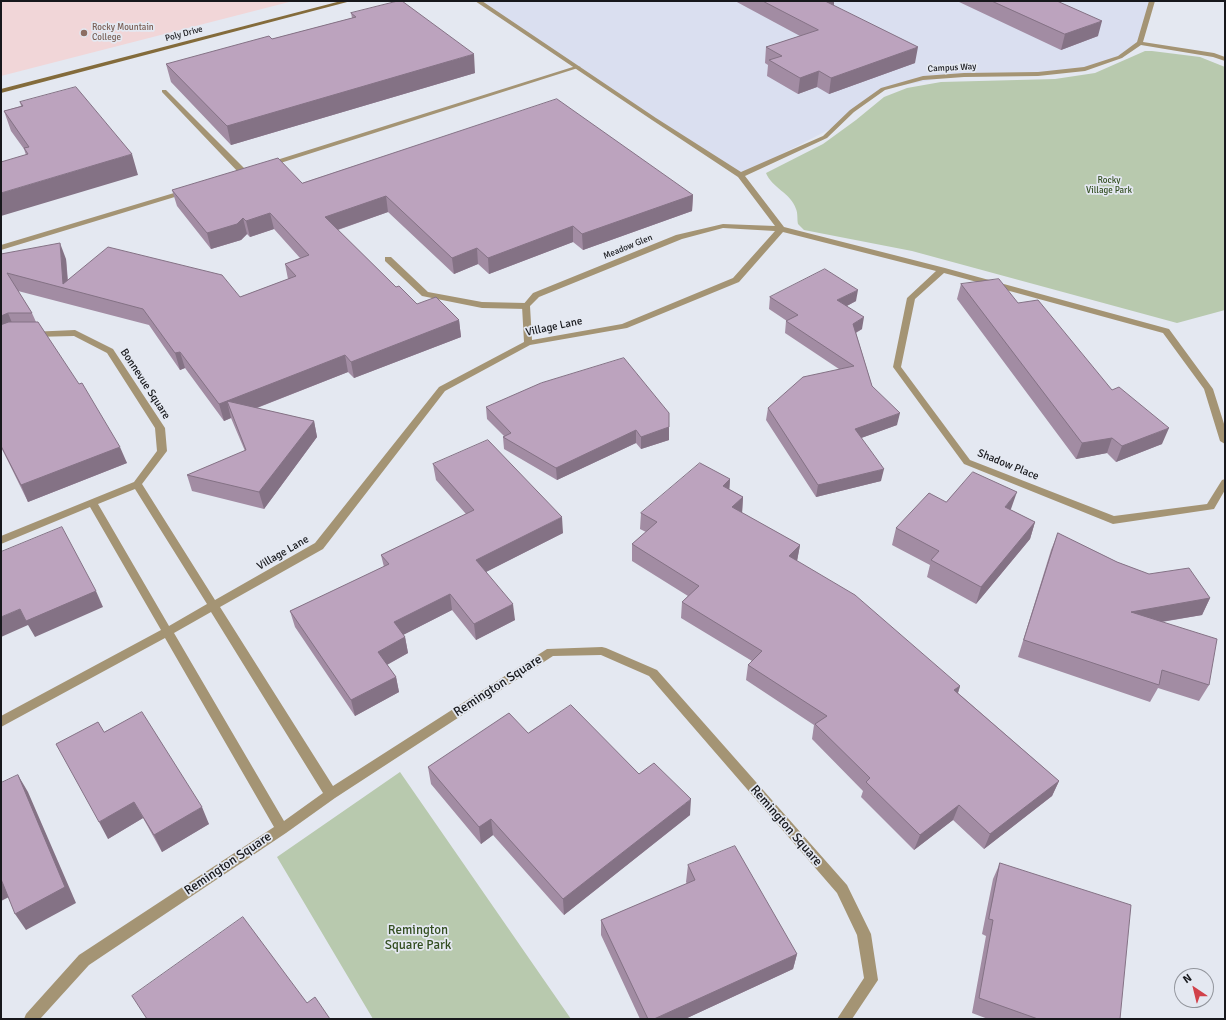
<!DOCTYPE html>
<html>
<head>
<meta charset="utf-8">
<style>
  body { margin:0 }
  #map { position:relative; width:1226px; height:1020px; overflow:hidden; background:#e4e8f1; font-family:Signika,sans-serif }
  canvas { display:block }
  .frame { position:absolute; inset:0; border:2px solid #17181c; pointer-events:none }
  .north { position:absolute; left:1174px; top:968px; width:40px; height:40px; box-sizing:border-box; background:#e4e8f1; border:1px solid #92959c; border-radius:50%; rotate:325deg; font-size:11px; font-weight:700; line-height:16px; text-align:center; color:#17181c }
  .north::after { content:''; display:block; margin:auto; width:14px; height:18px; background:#d1414a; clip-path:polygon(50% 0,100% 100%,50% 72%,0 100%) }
</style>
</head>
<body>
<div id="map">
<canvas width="1226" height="1020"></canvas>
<div class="frame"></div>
<div class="north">N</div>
</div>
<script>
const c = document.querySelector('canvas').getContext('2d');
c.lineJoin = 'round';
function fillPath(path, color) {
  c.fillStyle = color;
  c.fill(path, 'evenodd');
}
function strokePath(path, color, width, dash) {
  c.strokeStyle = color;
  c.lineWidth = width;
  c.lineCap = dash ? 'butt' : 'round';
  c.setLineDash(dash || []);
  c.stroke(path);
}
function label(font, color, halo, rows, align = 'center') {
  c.font = font + ' Signika,sans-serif';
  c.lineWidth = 3.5;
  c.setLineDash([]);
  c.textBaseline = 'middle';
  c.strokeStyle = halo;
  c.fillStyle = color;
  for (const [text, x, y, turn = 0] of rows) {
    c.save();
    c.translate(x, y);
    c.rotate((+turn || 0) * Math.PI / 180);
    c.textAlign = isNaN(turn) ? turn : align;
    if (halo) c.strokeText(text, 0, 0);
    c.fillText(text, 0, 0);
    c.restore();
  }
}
const built = new Path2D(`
  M478,1H1150L1140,43L1120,57L1085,69L1023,74L948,77L883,89L836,126L741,175Z`);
const education = new Path2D(`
  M1,1H293L1,76Z`);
const green = new Path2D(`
  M1145,51H1152L1200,57L1225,67V310L1177,323L912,251L804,230L798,224C797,220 798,213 796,209C791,193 772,188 766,173L823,144L856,120L884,97L907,88L941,82L1055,79L1095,73Z
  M400,772L571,1019H373L277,857Z`);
const lane = new Path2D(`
  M576,66L581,67L271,166H268L264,164Z
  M162,90H166L246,170V174H240L162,92Z
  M184,190H187L191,192L1,250V245Z
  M385,257H391L428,292L482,302L526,303L530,306L526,309L482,308L422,296L385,261Z`);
const street = new Path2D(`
  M475,1H482L656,118L741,172L823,136L850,110L881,88L923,76L964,73L1038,72L1084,67L1118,56L1137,42L1149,1H1155L1143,42L1214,53L1225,57V61L1213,57L1141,45L1122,58L1085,71L1038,76L964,77L923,80L885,90L854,112L827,138L745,176L784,227L945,268L1169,329L1213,389L1225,427V444L1220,441L1204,389L1163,333L944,273L915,299L901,367L970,460L1114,516L1207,504L1222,480L1225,479V490L1214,509L1113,524L964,464L893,367L907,298L936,271L783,232L739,282L627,328L530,345L445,391L323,549L220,607L333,786L547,649L602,647L606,648L657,670L847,885L871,934L878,980L852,1019H837L864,978L857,935L837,893L649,676L601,655L553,656L335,798L286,833L89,965L40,1019H24L26,1014L79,955L274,827L165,638L1,727V716L161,630L90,507L1,544V536L134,482L157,451L155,428L107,353L74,336L33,337L30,336L29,334L30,332L75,330L113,349L165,428L167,451L142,484L215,600L315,543L439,387L524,342L522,306L533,293L676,235L723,224L775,226L738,177L652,120ZM723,228L775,231L733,278L622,324L532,340L530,306L539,297L682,239ZM135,489L207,604L169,626L98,504ZM211,612L323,793L284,821L174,633Z`);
const secondary = new Path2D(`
  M341,1H351L1,93V89Z`);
const wall = new Path2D(`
  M735,1H834V5H833L915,63L829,94L817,87L798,94L767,76L768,65L765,63L766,47L800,36Z
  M957,1H1057L1098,36L1061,50Z
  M351,13L475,73L231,145L171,82L166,64L272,39L352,18Z
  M20,102L138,175L26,155L24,149L11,131L4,111L21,106Z
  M302,183L693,195L692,211L583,250L573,242L489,274L478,264L454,274L388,212L338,230L396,287L417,304L459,320L461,337L354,378L348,372L257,408L314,421L317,437L264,509L192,491L187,475L245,451L231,418L224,421L185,368L180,370L149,325L18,291L32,313L36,322L127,463L28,502L1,447V254L66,259L68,280L240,297L288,279L285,264L300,258L274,229L250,237L247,234L241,240L211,249L177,206L172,190Z
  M961,284L1018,303L1112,390L1162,444L1116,462L1107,453L1076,459L957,299Z
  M770,297L856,301L847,306L862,329L856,333L872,386L897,425L861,438L881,481L816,497L766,420L768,408L839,369L785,333L786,321H787L769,309Z
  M486,407L669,427V440L641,449L636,443L557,480L504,449L503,437L504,436L487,419Z
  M433,464L563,533L486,572L515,620L476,640L452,610L403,635L405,637L408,653L387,665L396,677L399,692L355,716L295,627L290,611L384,567L381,555L466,514L436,480Z
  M730,479L729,489L743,497L742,513L800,545L797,561L960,686L958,693L1059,781L1052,796L984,849L953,820L914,850L861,797L863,791L812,739L814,725L746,680L748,665L752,661L681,618L682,602L688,596L632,561V544L646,532L640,529L641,513Z
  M946,502L1011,510L1035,522L1030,539L976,604L927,577L930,565L892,545L896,528Z
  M1058,533L1117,562L1210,598L1202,615L1162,622L1209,685L1199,701L1158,688L1150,702L1018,657L1051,550Z
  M104,732L209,824L162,852L143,818L108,839Z
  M528,733L639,774L690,815L564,915L493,835L481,844L431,784L428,767Z
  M1000,863L1120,1019H988L972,1013L986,936L982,934L993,879Z
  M688,865L797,954L793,969L685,1019H640L601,935V920L687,884L686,882Z`);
const shadedWall = new Path2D(`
  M815,1H834V5L814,11Z
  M1102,21L1098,36L1061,50L1065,34Z
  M918,47L915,63L829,94L831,78Z
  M474,54L475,73L231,145L227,126Z
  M819,71L817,87L798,94L800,78Z
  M132,154L138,175L1,216V193Z
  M693,195L692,211L583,250L582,234Z
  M386,196L388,212L328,233L325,217Z
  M270,213L274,229L250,237L246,221Z
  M243,218L247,234L241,240L211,249L207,233Z
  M573,226V242L489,274L488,258Z
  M60,243L66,259L68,289L63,284Z
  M477,248L478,264L454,274L452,258Z
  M858,290L856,301L835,312L837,300Z
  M8,313L15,330L1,334V316Z
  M864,317L862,329L851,335L853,324Z
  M459,320L461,337L354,378L351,362Z
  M180,352L185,368L180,370L175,353Z
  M345,355L348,372L233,417L227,401Z
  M227,401L231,418L224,421L219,404Z
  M900,413L897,425L853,441L855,429Z
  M314,421L317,437L264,509L259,492Z
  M669,427V440L641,449V437Z
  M1169,428L1162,444L1116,462L1122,446Z
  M636,430V443L557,480L556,468Z
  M1112,438L1107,453L1076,459L1082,443Z
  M120,447L127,463L28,502L21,485Z
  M884,469L881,481L816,497L818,485Z
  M730,479L729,495L723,486Z
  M1017,492L1011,509L1000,524L1005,507Z
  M743,497L742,513L732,507Z
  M562,517L563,533L478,576L476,560Z
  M1035,522L1030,539L976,604L981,587Z
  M800,545L797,561L789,556Z
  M96,591L103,607L35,637L28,625L1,637V617L20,609Z
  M450,594L452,610L397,638L394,622Z
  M1210,598L1202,615L1123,628L1131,612Z
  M513,604L515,620L476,640L474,624Z
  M405,637L408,653L381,668L378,652Z
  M396,677L399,692L355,716L351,700Z
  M960,686L955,702L954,690Z
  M18,775L28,792L76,903L26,930L15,914Z
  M1059,781L1052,796L984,849L990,834Z
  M691,799L690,815L564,915L563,899Z
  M134,802L143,818L108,839L99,822Z
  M959,805L953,820L914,850L920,835Z
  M202,807L209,824L162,852L154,835Z
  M491,819L493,835L481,844L479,827Z
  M1,879L13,895L1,901Z
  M797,954L793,969L685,1019H654Z`);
const building = new Path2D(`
  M398,1H402L474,54L227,126L166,64L269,36L272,39L356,17L351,13Z
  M763,1H825L918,47L831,78L819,71L800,78L769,60L782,56L766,47L818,30Z
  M992,1H1057L1102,21L1065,34Z
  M76,87L132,154L1,193V162L28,154L24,148L29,147L4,111L23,106L20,102Z
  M557,99L693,195L582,234L573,226L488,258L477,248L452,258L386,196L325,217L396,287L399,286L417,304L436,297L459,320L351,362L345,355L227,401L314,421L259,492L187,475L246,450L227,401L219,404L180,352L175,353L143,309L7,273L32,313H8L1,316V254L60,243L63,284L108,247L222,275L240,297L296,276L285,264L309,255L270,213L246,221L243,218L237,224L207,233L172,190L278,158L302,183Z
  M825,269L858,290L837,300L864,317L853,324L872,386L900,413L855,429L884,469L818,485L768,408L803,377L854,366L786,321L798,315L770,297Z
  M999,279L1018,303L1038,300L1112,390L1119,387L1169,428L1122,446L1112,438L1082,443L961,284Z
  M9,322H38L79,384L82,383L120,447L21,485L1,446V325Z
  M624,358L669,413V427L641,437L636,430L556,468L503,437L511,433L486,407L541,383Z
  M488,440L562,517L476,560L513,604L474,624L450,594L394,622L405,637L378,652L396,677L351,700L290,611L389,564L381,555L474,510L433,464Z
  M700,463L730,479L723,486L743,497L732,507L800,545L789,556L855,595L960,686L954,690L1059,781L990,834L959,805L920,835L866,782L870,778L815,724L827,716L748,665L762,651L682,602L699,586L632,544L657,522L641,513Z
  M973,472L1017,492L1005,507L1035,522L981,587L931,560L939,551L896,528L929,493L946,502Z
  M62,527L96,591L26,621L20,609L1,617V552Z
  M1058,533L1117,562L1149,574L1189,568L1210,598L1131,612L1217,639L1209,685L1162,670L1159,685L1024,640Z
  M571,705L639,774L654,763L691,799L563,899L491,819L479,827L428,767L509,713L528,733Z
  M142,712L202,807L154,835L134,802L99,822L56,744L98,722L104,732Z
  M18,775L65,887L15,914L1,879V783Z
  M735,846L797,954L654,1019H648L601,920L695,880L688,865Z
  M1000,863L1131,905L1120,1019H1038L979,998L993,920L989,919Z
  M243,917L307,1003L315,997L330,1019H147L132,996Z`);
const markers = [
  [84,33,4,"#8d6e63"]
];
const farEducationnames = [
  ["Rocky Mountain",92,28],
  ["College",92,38]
];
const farStreetnames = [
  ["Poly Drive",184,34,-15],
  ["Campus Way",952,68,-3],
  ["Meadow Glen",628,247,-22]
];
const farParknames = [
  ["Rocky",1109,181],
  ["Village Park",1109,191]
];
const streetNames = [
  ["Village Lane",554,327,-12],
  ["Bonnevue Square",145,384,57],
  ["Shadow Place",1008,465,22],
  ["Village Lane",283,553,-30]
];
const nearStreetnames = [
  ["Remington Square",498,686,-33],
  ["Remington Square",786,826,49],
  ["Remington Square",228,864,-34]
];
const nearParknames = [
  ["Remington",418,931],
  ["Square Park",418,946]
];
fillPath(built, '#dadff0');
fillPath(education, '#f1d6d8');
fillPath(green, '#b8c9ae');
fillPath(lane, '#a49474');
fillPath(street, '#a49474');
fillPath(secondary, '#836b3b');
fillPath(wall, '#a28ca3');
fillPath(shadedWall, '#847285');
fillPath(building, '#bca3be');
strokePath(building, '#847285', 1);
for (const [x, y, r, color] of markers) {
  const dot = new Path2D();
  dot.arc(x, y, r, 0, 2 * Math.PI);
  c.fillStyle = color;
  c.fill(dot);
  strokePath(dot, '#e4e8f1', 1.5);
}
label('9px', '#785e54', '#e4e8f1', farEducationnames, 'left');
label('9px', '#17181c', '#e4e8f1', farStreetnames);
label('9px', '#334e21', '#e4e8f1', farParknames);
label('11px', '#17181c', '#e4e8f1', streetNames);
label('13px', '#17181c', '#e4e8f1', nearStreetnames);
label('13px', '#334e21', '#e4e8f1', nearParknames);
</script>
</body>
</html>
